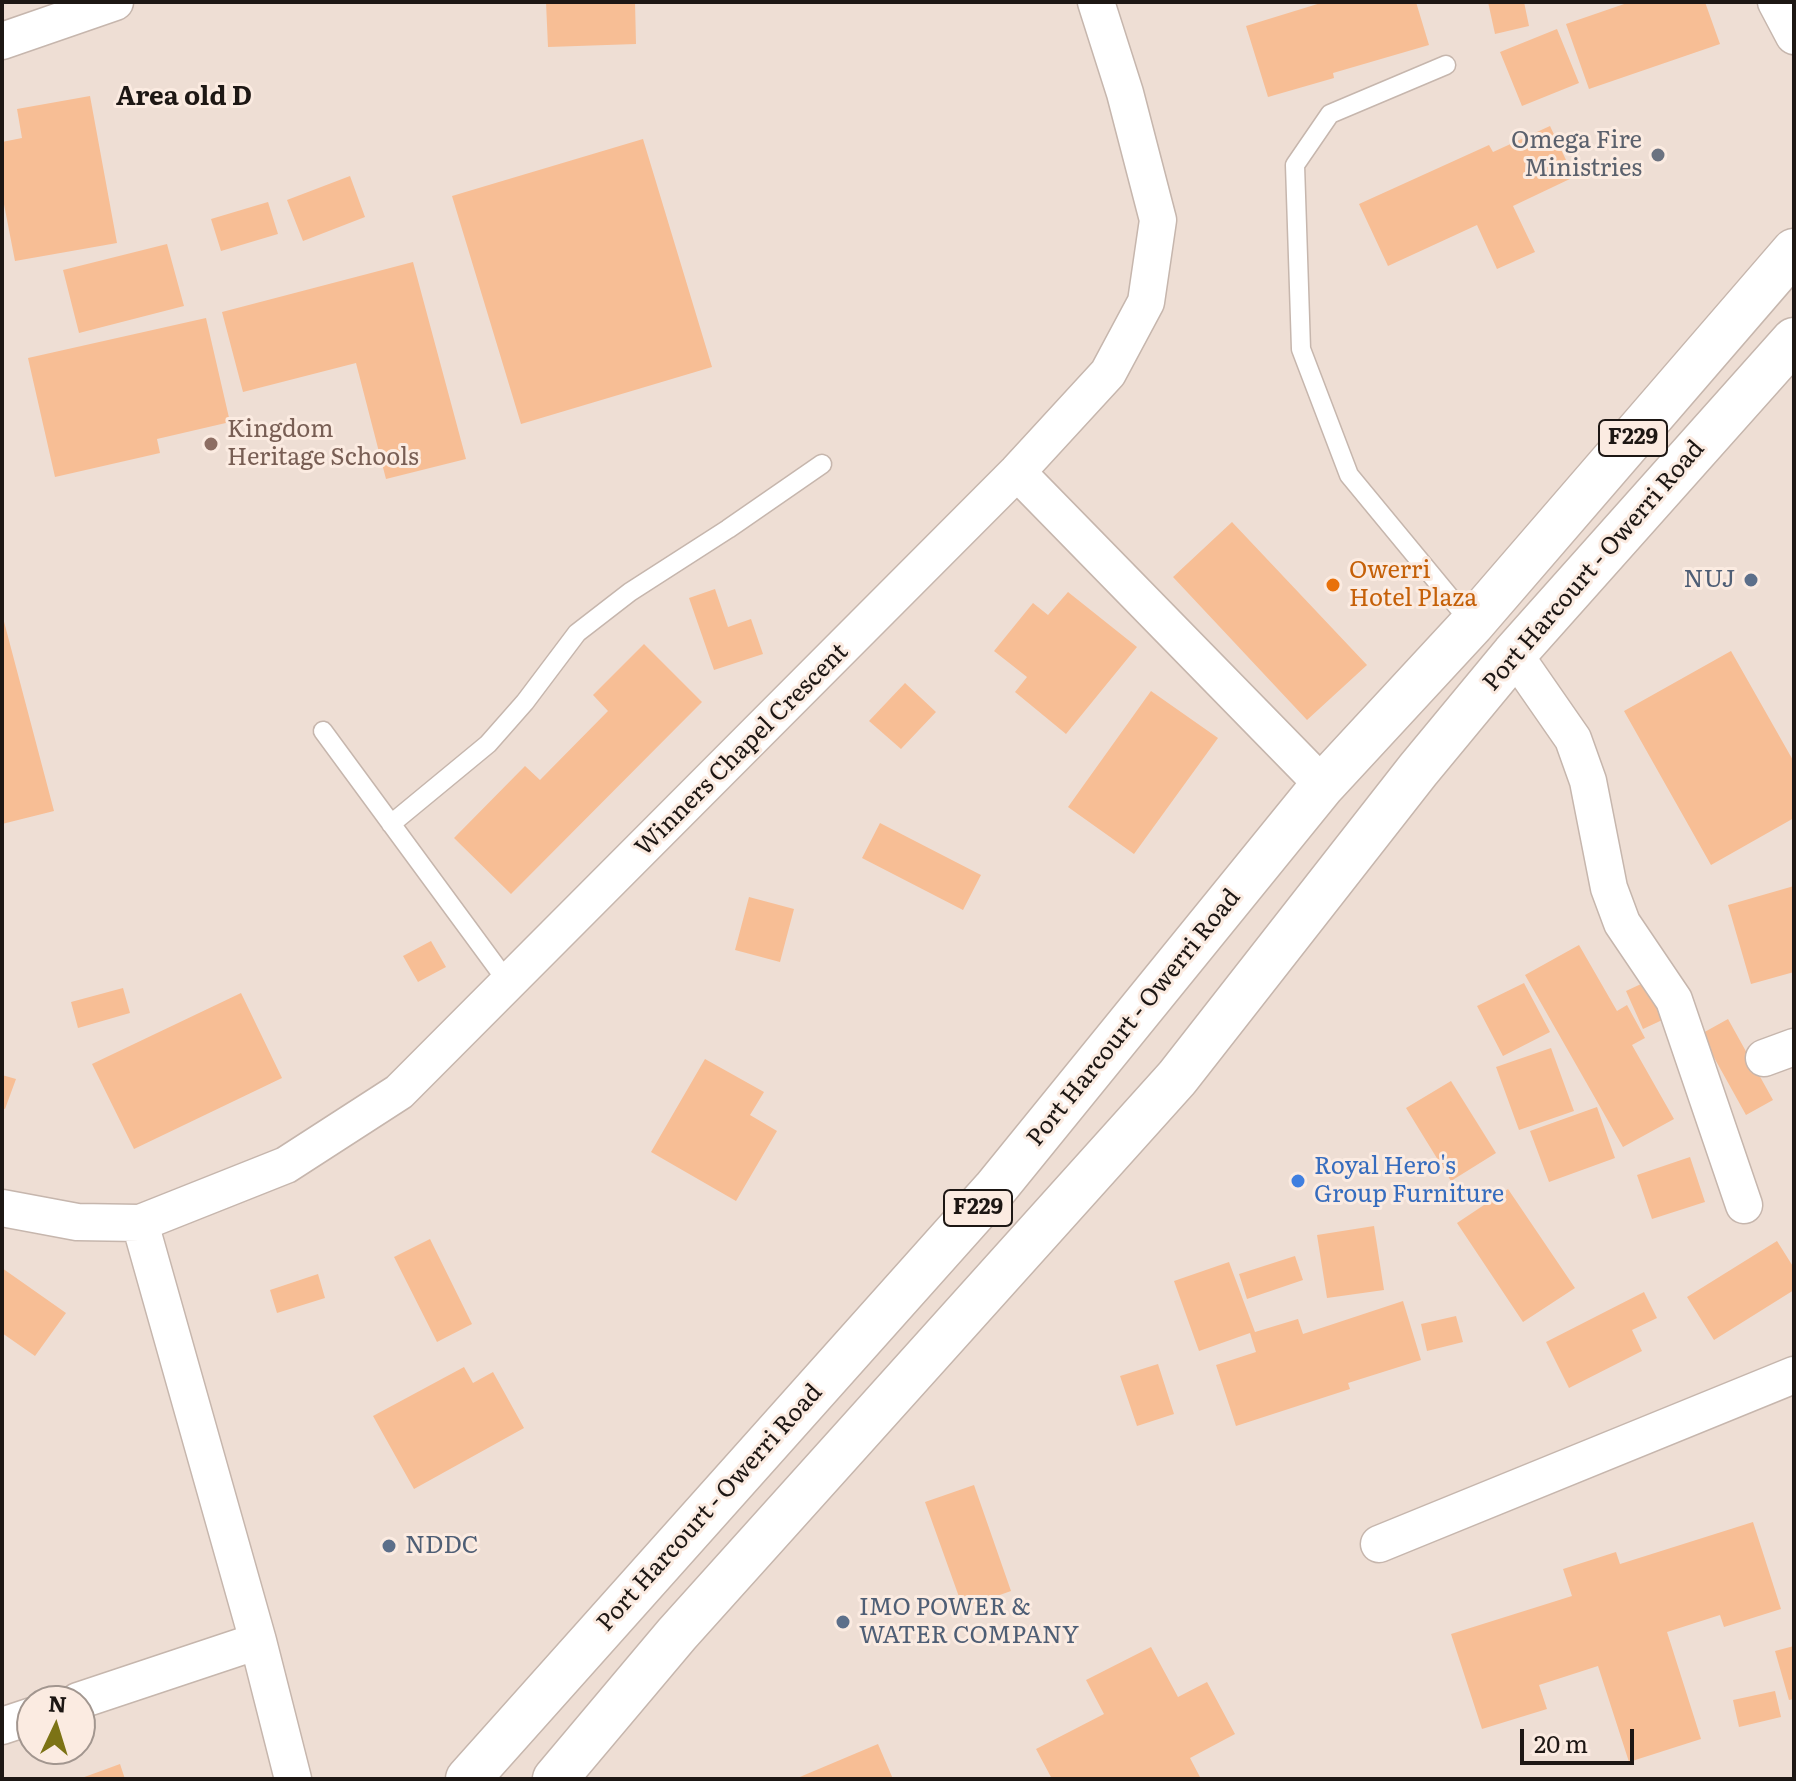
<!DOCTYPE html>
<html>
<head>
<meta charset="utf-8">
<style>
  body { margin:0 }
  #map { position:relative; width:1796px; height:1781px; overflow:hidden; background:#eeded4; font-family:Literata,serif }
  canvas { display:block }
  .frame { position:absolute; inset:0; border:4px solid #1d1714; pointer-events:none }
  .north { position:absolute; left:16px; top:1685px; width:80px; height:80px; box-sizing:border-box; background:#fbebe1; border:2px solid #a2968f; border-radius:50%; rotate:4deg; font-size:22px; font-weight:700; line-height:32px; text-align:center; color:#1d1714 }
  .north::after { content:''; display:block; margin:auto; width:28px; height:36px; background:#7c7315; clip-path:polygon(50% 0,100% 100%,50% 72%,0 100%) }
  .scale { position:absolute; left:1520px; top:1729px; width:114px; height:36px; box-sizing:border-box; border:4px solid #1d1714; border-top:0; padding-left:10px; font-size:24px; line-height:28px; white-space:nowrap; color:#1d1714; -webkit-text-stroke:6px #fbebe1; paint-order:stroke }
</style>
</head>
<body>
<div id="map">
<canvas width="1796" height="1781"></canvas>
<div class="frame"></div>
<div class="north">N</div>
<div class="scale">20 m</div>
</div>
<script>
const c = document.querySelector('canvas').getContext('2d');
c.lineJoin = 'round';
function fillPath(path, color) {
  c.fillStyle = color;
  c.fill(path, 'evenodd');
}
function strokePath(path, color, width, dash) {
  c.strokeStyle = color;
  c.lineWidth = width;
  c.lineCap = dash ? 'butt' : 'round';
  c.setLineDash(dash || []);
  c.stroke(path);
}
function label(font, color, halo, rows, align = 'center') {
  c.font = font + ' Literata,serif';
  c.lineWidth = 6;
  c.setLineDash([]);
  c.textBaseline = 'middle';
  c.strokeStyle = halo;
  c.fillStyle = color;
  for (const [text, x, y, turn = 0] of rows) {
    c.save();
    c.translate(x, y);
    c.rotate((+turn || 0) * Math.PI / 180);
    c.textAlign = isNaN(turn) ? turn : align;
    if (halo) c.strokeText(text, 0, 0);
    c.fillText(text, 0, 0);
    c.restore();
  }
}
const building = new Path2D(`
  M546,2H635L636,44L548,47Z
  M1324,2H1416L1429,45L1333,73L1334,78L1268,97L1246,26Z
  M1488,2H1524L1529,26L1495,34Z
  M1630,2H1705L1720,44L1589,89L1566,24Z
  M1557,29L1579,83L1522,106L1500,52Z
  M90,96L117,243L15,261L2,194V142L22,138L17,109Z
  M1550,126L1574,177L1513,206L1535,252L1497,269L1477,225L1388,266L1359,204L1489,145L1493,152Z
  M643,139L712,367L521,424L452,196Z
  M350,176L365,217L303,241L287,200Z
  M268,202L278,234L221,251L211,219Z
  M167,244L184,306L79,333L63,270Z
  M413,262L466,459L386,479L356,363L243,392L222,312Z
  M206,318L230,422L157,439L160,453L55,477L28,358Z
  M1232,522L1367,665L1307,720L1173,577Z
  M715,589L728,627L751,619L763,654L714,670L689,598Z
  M1068,592L1137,647L1066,734L1015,692L1027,677L994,651L1033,603L1048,615Z
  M2,614L54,811L2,824Z
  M644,644L702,702L511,894L454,838L525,766L540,780L608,711L593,695Z
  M1731,651L1794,762V818L1711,865L1624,711Z
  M905,683L936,712L901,749L869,721Z
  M1151,691L1218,738L1134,854L1068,807Z
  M880,823L981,875L963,910L862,858Z
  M1794,886V972L1751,984L1728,905Z
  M749,897L794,909L780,962L735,950Z
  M431,941L446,967L418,982L403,956Z
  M1579,945L1617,1011L1627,1005L1645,1038L1632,1045L1674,1119L1623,1147L1525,975Z
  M1656,977L1673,1015L1643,1029L1626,991Z
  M1524,983L1550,1032L1503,1056L1477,1006Z
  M123,988L130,1013L78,1028L71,1002Z
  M241,993L282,1078L134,1149L92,1064Z
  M1728,1019L1773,1100L1746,1115L1701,1034Z
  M1551,1048L1574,1111L1519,1130L1496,1067Z
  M705,1059L764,1092L750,1115L777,1131L736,1201L651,1152Z
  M2,1075L16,1079L5,1109L2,1108Z
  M1451,1081L1496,1153L1451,1181L1406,1108Z
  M1597,1107L1615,1158L1549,1182L1530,1131Z
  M1690,1157L1705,1202L1652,1219L1637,1175Z
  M1508,1189L1575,1288L1523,1322L1457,1223Z
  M1374,1226L1384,1290L1327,1298L1317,1235Z
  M430,1239L472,1324L437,1342L394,1257Z
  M1777,1241L1794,1268V1290L1714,1340L1687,1297Z
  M1295,1256L1303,1280L1247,1299L1239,1274Z
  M1229,1262L1255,1332L1298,1319L1303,1334L1403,1301L1421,1360L1348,1383L1350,1389L1236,1426L1216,1365L1256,1352L1250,1333L1199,1351L1174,1281Z
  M2,1268L66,1313L35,1356L2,1333Z
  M318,1274L325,1298L277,1313L270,1290Z
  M1644,1292L1657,1318L1632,1330L1642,1351L1569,1388L1546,1342Z
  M1456,1316L1463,1342L1427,1351L1421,1324Z
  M1158,1364L1174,1414L1137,1426L1120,1376Z
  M464,1367L473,1383L493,1372L524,1428L414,1489L373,1416Z
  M974,1485L1011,1591L963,1608L925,1502Z
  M1753,1522L1781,1609L1724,1627L1720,1615L1667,1632L1701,1739L1629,1762L1598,1666L1539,1685L1547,1709L1482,1729L1451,1634L1572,1596L1563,1569L1616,1552L1620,1564Z
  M1794,1646V1699L1789,1700L1775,1651Z
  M1151,1647L1178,1697L1207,1682L1235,1734L1190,1758L1201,1779H1052L1036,1749L1104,1714L1086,1680Z
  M1775,1691L1781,1717L1739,1727L1733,1700Z
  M878,1744L893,1779H795Z
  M120,1764L125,1779H79Z`);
const lane = new Path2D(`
  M1446,65L1330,114L1295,165L1301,349L1349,475L1472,624
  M323,731L509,984
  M391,824L488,744L525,702L577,633L630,592L728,529L822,464`);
const street = new Path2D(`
  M1776,2L1794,36
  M2,41L115,2
  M1017,472L1323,785
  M1514,654L1573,739L1588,781L1609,888L1622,923L1674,1000L1744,1205
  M1764,1058L1794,1047
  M2,1208L77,1222L140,1223L286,1165L399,1092L1017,472L1108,373L1146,302L1158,220L1125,93L1096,2
  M140,1223L258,1641L293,1779
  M1379,1544L1794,1375
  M78,1701L258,1641
  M2,1726L32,1716`);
const primary = new Path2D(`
  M468,1779L994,1190L1323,785L1472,624L1794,251
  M555,1779L677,1634L1177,1078L1418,770L1514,654L1794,340`);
const markers = [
  [1658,155,8,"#6b7280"],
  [211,444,8,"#8d6e63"],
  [1751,580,8,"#5c6f8a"],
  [1333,585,8,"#e8710a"],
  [1298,1181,8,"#3f7fe0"],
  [389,1546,8,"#5c6f8a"],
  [843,1622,8,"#5c6f8a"]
];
const shields = [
  [1633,438,68],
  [978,1208,68]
];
const shieldNames = [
  ["F229",1633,438],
  ["F229",978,1208]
];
const worshipNames = [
  ["Omega Fire",1642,141],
  ["Ministries",1642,169]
];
const educationNames = [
  ["Kingdom",227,430],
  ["Heritage Schools",227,458]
];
const streetNames = [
  ["Port Harcourt - Owerri Road",1594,566,-49],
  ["Winners Chapel Crescent",742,750,-45],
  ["Port Harcourt - Owerri Road",1134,1018,-51],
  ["Port Harcourt - Owerri Road",710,1508,-48]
];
const foodNames = [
  ["Owerri",1349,571],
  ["Hotel Plaza",1349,599]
];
const serviceNames = [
  ["NUJ",1735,580,"right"],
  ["NDDC",405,1546],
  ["IMO POWER &",859,1608],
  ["WATER COMPANY",859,1636]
];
const shopNames = [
  ["Royal Hero's",1314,1167],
  ["Group Furniture",1314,1195]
];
const neighbourhoodNames = [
  ["Area old D",184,97]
];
fillPath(building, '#f7be95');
strokePath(lane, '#c6b6ad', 21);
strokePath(street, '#c6b6ad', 39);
strokePath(primary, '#c6b6ad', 47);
strokePath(lane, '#fff', 18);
strokePath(street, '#fff', 36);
strokePath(primary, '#fff', 44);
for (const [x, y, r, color] of markers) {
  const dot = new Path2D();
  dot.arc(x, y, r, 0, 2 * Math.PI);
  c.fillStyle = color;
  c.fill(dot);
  strokePath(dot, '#fbebe1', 3);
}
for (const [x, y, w] of shields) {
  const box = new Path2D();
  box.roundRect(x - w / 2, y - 18, w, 36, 6);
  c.fillStyle = '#fbebe1';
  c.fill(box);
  strokePath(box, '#1d1714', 2);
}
label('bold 22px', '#1d1714', null, shieldNames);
label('24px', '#5b616d', '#fbebe1', worshipNames, 'right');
label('24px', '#785e54', '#fbebe1', educationNames, 'left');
label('24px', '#1d1714', '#fbebe1', streetNames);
label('24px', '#c56008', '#fbebe1', foodNames, 'left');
label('24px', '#4e5e75', '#fbebe1', serviceNames, 'left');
label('24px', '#366cbe', '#fbebe1', shopNames, 'left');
label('bold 26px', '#1d1714', '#fbebe1', neighbourhoodNames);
</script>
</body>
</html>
